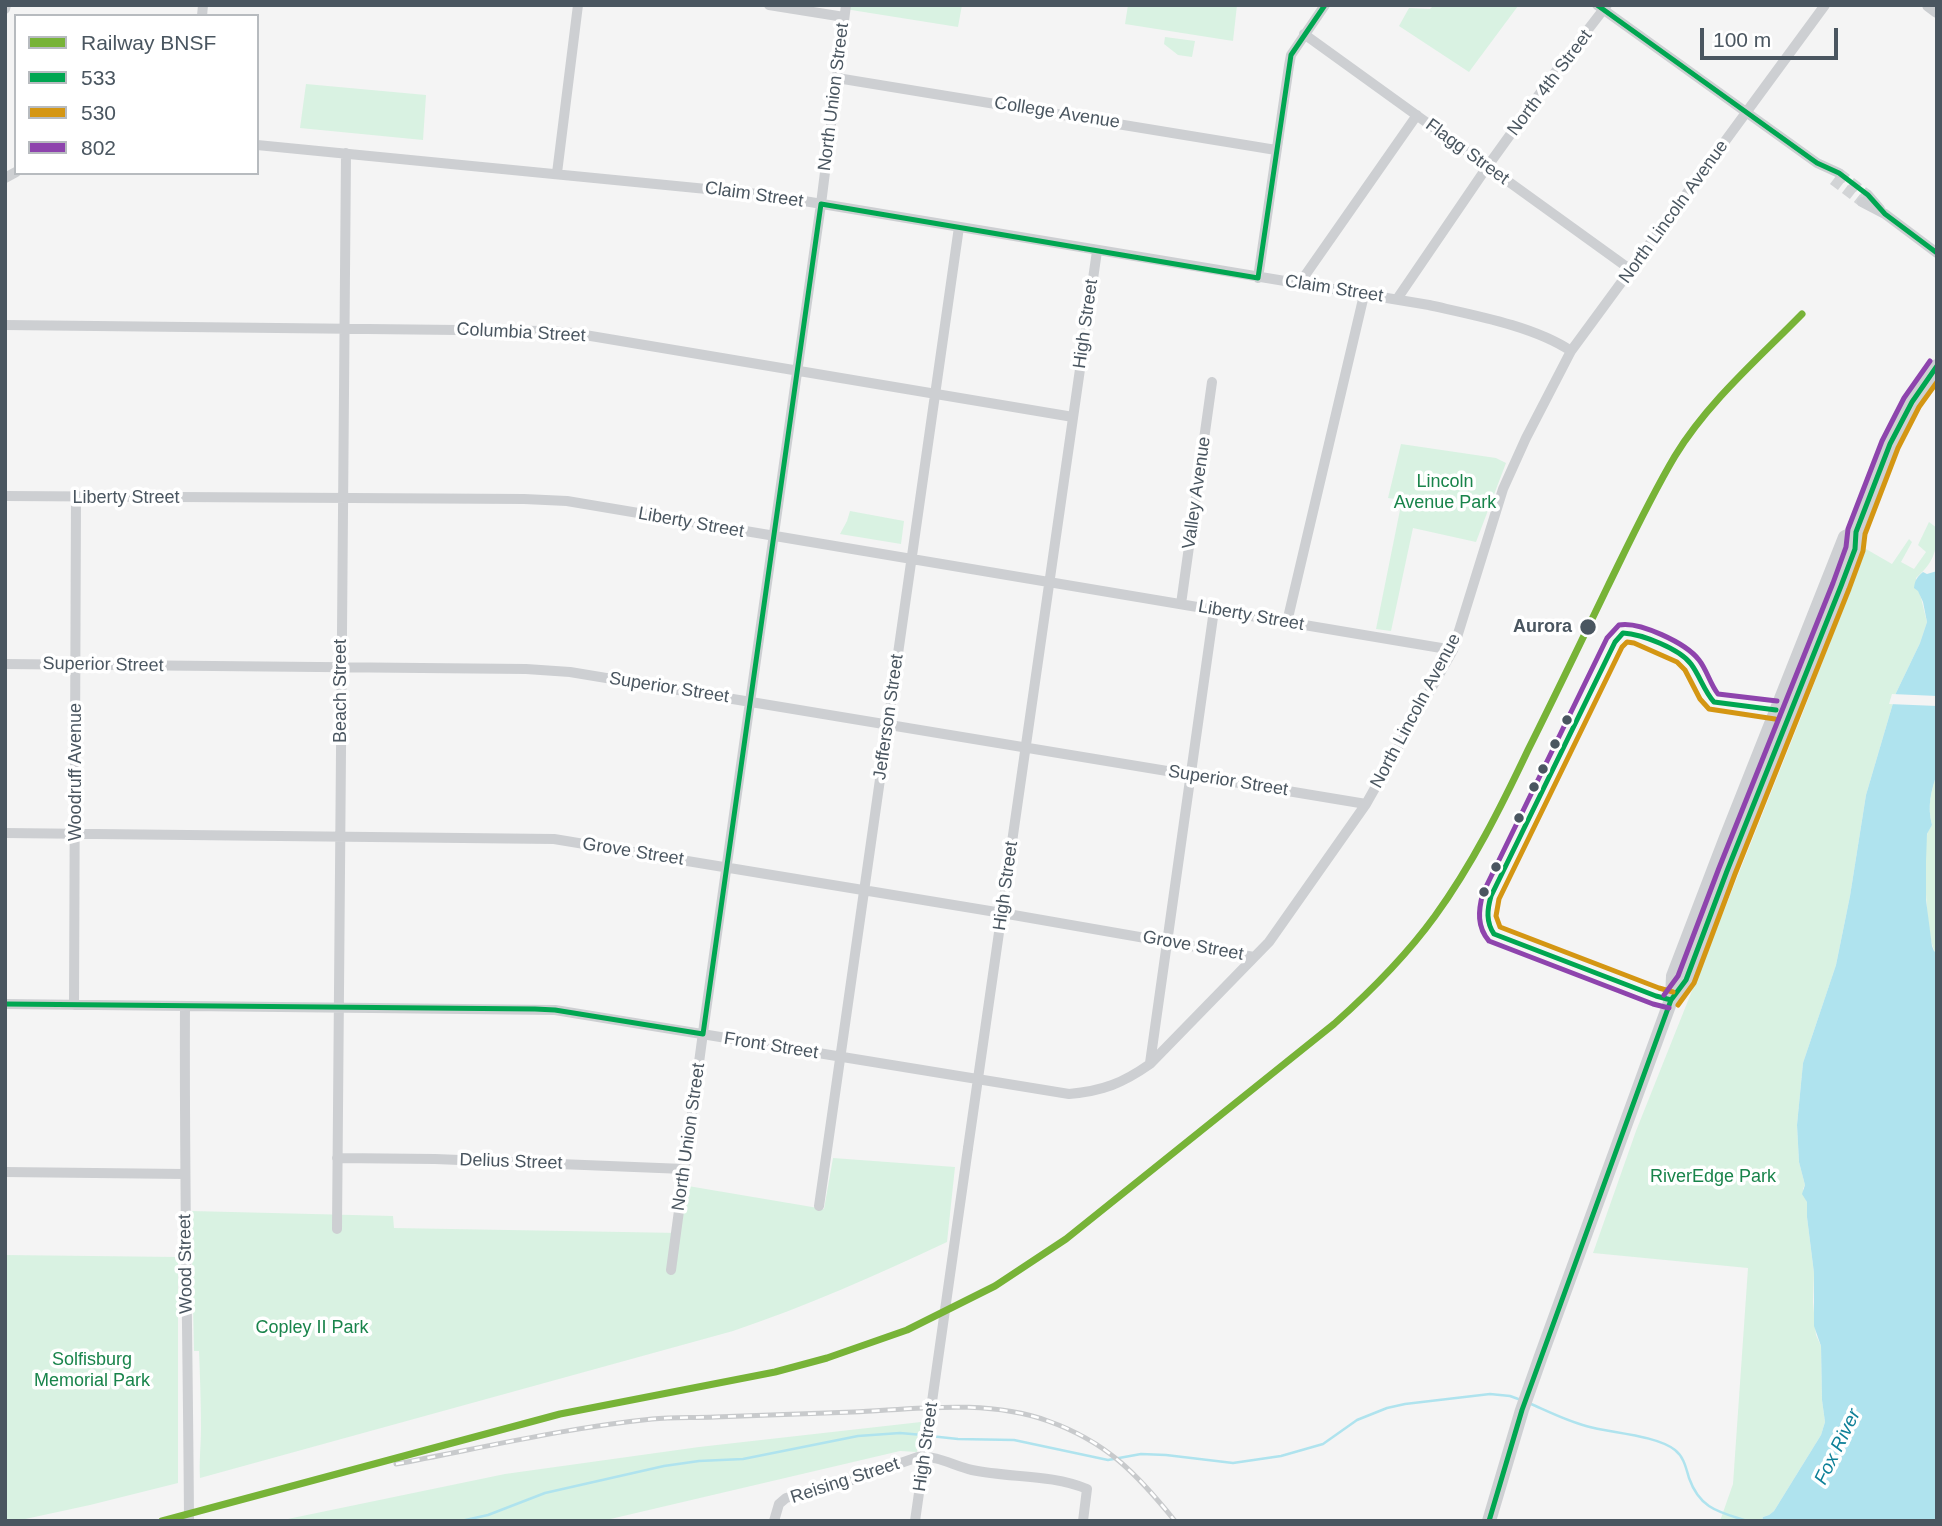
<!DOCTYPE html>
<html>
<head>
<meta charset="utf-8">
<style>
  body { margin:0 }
  #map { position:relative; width:1942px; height:1526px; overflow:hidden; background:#f4f4f4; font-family:Arial,sans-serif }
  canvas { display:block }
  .frame { position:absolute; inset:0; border:7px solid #4a5660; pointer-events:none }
  .legend { position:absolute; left:14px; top:14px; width:245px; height:161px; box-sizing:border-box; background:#fff; border:2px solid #b7bbbf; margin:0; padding:9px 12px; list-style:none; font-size:21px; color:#4a5660 }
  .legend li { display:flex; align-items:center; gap:14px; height:35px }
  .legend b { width:35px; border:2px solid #b7bbbf }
  .scale { position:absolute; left:1700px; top:28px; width:138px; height:32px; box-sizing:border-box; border:4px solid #4a5660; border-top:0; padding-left:9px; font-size:21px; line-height:24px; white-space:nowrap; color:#4a5660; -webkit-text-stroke:5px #fff; paint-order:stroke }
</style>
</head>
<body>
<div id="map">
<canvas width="1942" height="1526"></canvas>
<div class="frame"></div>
<ul class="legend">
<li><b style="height:9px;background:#77b337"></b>Railway BNSF</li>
<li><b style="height:9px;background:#00a651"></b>533</li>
<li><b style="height:9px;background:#d49613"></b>530</li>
<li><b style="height:9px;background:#8e44ad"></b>802</li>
</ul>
<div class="scale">100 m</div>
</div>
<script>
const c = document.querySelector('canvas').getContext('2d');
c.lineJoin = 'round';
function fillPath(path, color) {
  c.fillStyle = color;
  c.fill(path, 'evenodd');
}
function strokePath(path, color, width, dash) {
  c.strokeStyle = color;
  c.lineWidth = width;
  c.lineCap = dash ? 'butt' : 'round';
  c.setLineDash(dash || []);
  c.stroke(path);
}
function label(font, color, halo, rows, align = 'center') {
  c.font = font + ' Arial,sans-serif';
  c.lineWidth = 7;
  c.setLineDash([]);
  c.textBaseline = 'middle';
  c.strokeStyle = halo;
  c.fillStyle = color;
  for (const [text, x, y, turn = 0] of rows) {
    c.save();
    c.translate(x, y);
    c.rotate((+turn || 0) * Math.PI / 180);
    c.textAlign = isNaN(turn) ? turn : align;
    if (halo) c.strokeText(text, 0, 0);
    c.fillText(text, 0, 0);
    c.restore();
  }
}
const green = new Path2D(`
  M846,5H962L958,27L845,9Z
  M1128,5H1237L1233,41L1125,24Z
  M1434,5H1517L1518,6L1469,72L1399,26L1409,8L1430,9Z
  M1165,37L1195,41L1192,57L1178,55L1164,44Z
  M306,84L426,95L423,140L300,128Z
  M1401,444L1496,458L1506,463L1476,542L1413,528L1391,631L1376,629L1402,500L1388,498Z
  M850,511L904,521L901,544L840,534L847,521Z
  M1929,522L1937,528C1937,551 1934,562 1916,578L1927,622L1920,643L1896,693L1866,795L1850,896L1836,965L1803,1063L1797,1125L1799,1162L1805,1185L1803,1189L1807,1202V1217L1814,1273L1813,1302L1816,1335L1821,1346L1822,1400L1825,1422L1821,1435L1774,1511L1769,1515L1763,1517L1762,1521H1720L1733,1484L1748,1268L1593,1253L1636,1131L1802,715L1866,549L1892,564L1909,539L1912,542L1901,562L1914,569L1926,552L1918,545Z
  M1937,773V953H1936C1926,941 1923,853 1927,835C1928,831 1930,828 1932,825C1927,806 1931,792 1937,773Z
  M833,1158L955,1167L947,1242C877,1275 807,1306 733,1331L200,1478C199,1461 201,1445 201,1428C201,1403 200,1377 199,1351H194L191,1211L393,1216L394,1228L680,1233L688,1186L824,1209Z
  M5,1255L178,1257V1483L90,1505L16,1521H5Z
  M921,1422L917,1452L900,1451L602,1521H278L505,1474L699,1447Z`);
const water = new Path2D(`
  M1937,571V773C1931,792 1927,806 1932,825L1927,834L1926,861V900L1932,946L1934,951L1937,953V1521H1762L1763,1517L1769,1515L1774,1511L1821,1435L1825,1422L1822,1400L1821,1346L1814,1326V1273L1807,1217V1202L1802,1194L1805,1185L1799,1162L1797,1125L1803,1063L1836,965L1850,896L1866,795L1896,693L1920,643L1927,622L1923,602L1918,591L1914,588C1915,580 1917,577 1923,572L1927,574Z`);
const pier = new Path2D(`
  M1892,694L1937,696V706L1889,704Z`);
const stream = new Path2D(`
  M1531,1404C1549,1412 1567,1421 1586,1426C1610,1433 1656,1435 1675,1450C1684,1457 1686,1468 1689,1478C1700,1509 1719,1512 1747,1521
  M930,1436L958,1439L1014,1440L1108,1460L1141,1454L1166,1455L1233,1463L1281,1456L1323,1444L1357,1420L1387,1408L1405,1404L1490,1394L1510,1396L1521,1400
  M461,1521L488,1515L545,1493L664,1466L699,1461L743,1459L858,1436L900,1433L923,1435`);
const minorTunnel = new Path2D(`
  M1839,173L1868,195
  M1833,180L1862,202`);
const minor = new Path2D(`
  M769,5L844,17
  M1597,5L1817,163L1839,173
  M5,9L6,5
  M202,16L203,5
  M1304,34L1631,270
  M837,78L1276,150
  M257,145L768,195L1429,305C1473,315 1534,326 1571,351
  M557,173L578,5
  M5,178L16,172
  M1868,195L1880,209
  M1862,202L1885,214L1937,253
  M1258,278L1289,66L1291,55L1325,5
  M1299,284L1417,115
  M1397,299L1487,167L1559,67L1607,5
  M5,325L549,331L573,333L1073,417
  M5,496L524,499L567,501L1453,650
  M1181,604L1212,382
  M1287,622L1364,295
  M5,664L526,669L570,672L1366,804
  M5,833L554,839L1002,913L1254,957
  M5,1004L555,1010L1069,1094C1103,1091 1123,1083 1150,1064L1269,942L1366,804L1453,650L1503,489L1526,438L1571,351L1825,5
  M74,1005L76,497
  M185,1006C184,1178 188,1349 189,1521
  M1150,1063L1214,610
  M968,1148L1097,251
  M337,1158L435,1159L684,1169
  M5,1172L184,1174
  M819,1206L959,227
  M337,1229L346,153
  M671,1270L705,1018L821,204L846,5
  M774,1521L779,1504L786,1498L852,1480L918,1457C937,1455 954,1466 972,1470C1010,1478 1051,1474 1087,1489L1083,1521
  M915,1521L921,1479`);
const secondary = new Path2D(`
  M1672,999L1673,976L1725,840L1845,537L1856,532
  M1489,1521L1522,1410L1541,1356L1671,1000L1686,980L1727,871L1841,586L1855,549L1856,532L1890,444L1912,402L1937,366`);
const primary = new Path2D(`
  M1929,5L1937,11`);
const rail = new Path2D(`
  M396,1464C481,1448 565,1428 652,1419C673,1417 694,1418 715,1417C761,1415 807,1414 853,1412C917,1409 987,1399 1048,1421C1107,1442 1137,1474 1175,1521`);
const minorBridge = new Path2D(`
  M921,1479L968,1148`);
const bus1 = new Path2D(`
  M1597,5L1817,163L1839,173L1868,195L1885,214L1937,253
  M821,204L1258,278
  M1258,278L1291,55L1325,5
  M1671,1000L1656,996L1494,934C1486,922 1487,910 1491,896L1615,642L1623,633C1642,634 1680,649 1691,664C1700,676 1704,691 1714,702L1776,710
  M5,1004L535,1009L555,1010L703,1034
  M703,1034L821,204
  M1489,1521L1522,1410L1671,1000L1686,980L1727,871L1841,586L1855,549L1856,532L1890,444L1912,402L1937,366`);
const bus2 = new Path2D(`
  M1673,992L1659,988L1500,927L1496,916L1499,899L1622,647L1627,642L1634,643L1677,662L1685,670L1700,699L1709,709L1775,719
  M1678,1005L1694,983L1735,874L1849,589L1863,551L1865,534L1898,448L1919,407L1937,382`);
const bus3 = new Path2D(`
  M1664,995L1678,976L1719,868L1833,583L1846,547L1848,529L1882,441L1904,398L1930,361
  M1669,1008L1653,1004L1489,941C1477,927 1478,911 1483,893L1607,638L1619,625C1639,621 1686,643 1699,660C1707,670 1710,684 1718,694L1777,701`);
const rail1 = new Path2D(`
  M162,1521L560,1414L775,1372L827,1358L907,1330L995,1286L1066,1239L1334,1024C1371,991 1406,956 1435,916C1472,865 1501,807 1528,750C1555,696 1581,642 1607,588C1629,543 1650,498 1675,456C1708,402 1758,359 1802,314`);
const markers = [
  [1588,627,9,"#4a5660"],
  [1567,720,6,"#4a5660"],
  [1555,744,6,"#4a5660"],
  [1543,769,6,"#4a5660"],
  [1534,787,6,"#4a5660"],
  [1519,818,6,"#4a5660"],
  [1496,867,6,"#4a5660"],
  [1484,892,6,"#4a5660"]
];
const streetNames = [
  ["North 4th Street",1550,83,-53],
  ["North Union Street",834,97,-83],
  ["College Avenue",1057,113,9],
  ["Flagg Street",1467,152,36],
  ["Claim Street",754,195,8],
  ["North Lincoln Avenue",1674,212,-54],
  ["Claim Street",1334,289,9],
  ["High Street",1086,324,-82],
  ["Columbia Street",521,333,3],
  ["Valley Avenue",1197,493,-82],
  ["Liberty Street",126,498],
  ["Liberty Street",691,523,10],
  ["Liberty Street",1251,616,10],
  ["Superior Street",103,665,1],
  ["Superior Street",669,688,9],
  ["Beach Street",341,691,-90],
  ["North Lincoln Avenue",1416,711,-62],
  ["Jefferson Street",889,717,-82],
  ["Woodruff Avenue",76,772,-90],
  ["Superior Street",1228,781,9],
  ["Grove Street",633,852,9],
  ["High Street",1006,886,-82],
  ["Grove Street",1193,946,10],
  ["Front Street",771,1046,9],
  ["North Union Street",689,1137,-82],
  ["Delius Street",511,1162,2],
  ["Wood Street",186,1264,-91],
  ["High Street",926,1447,-82],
  ["Reising Street",845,1481,-18]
];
const parkNames = [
  ["Lincoln",1445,482],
  ["Avenue Park",1445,503],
  ["RiverEdge Park",1713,1177],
  ["Copley II Park",312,1328],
  ["Solfisburg",92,1360],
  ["Memorial Park",92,1381]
];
const stopNames = [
  ["Aurora",1572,627]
];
const waterNames = [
  ["Fox River",1838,1447,-64]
];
fillPath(green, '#d9f2e2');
fillPath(water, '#afe3ee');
fillPath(pier, '#f4f4f4');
strokePath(stream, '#afe3ee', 2.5);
strokePath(minorTunnel, '#d2d4d6', 10, [10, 5]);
strokePath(minor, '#cdcfd2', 10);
strokePath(secondary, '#ced0d3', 14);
strokePath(primary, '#cacdd0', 14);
strokePath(rail, '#c8cacc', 5);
strokePath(rail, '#fff', 2.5, [8]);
strokePath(minorBridge, '#cdcfd2', 10);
strokePath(bus1, '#00a651', 5);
strokePath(bus2, '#d49613', 5);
strokePath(bus3, '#8e44ad', 5);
strokePath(rail1, '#77b337', 7);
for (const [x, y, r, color] of markers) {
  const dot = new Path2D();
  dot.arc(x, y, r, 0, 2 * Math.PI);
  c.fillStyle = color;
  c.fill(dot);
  strokePath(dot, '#fff', 2.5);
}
label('18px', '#4a5660', '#fff', streetNames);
label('18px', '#19844b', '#fff', parkNames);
label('bold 18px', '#4a5660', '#fff', stopNames, 'right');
label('italic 19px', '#0e8098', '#fff', waterNames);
</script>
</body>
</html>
